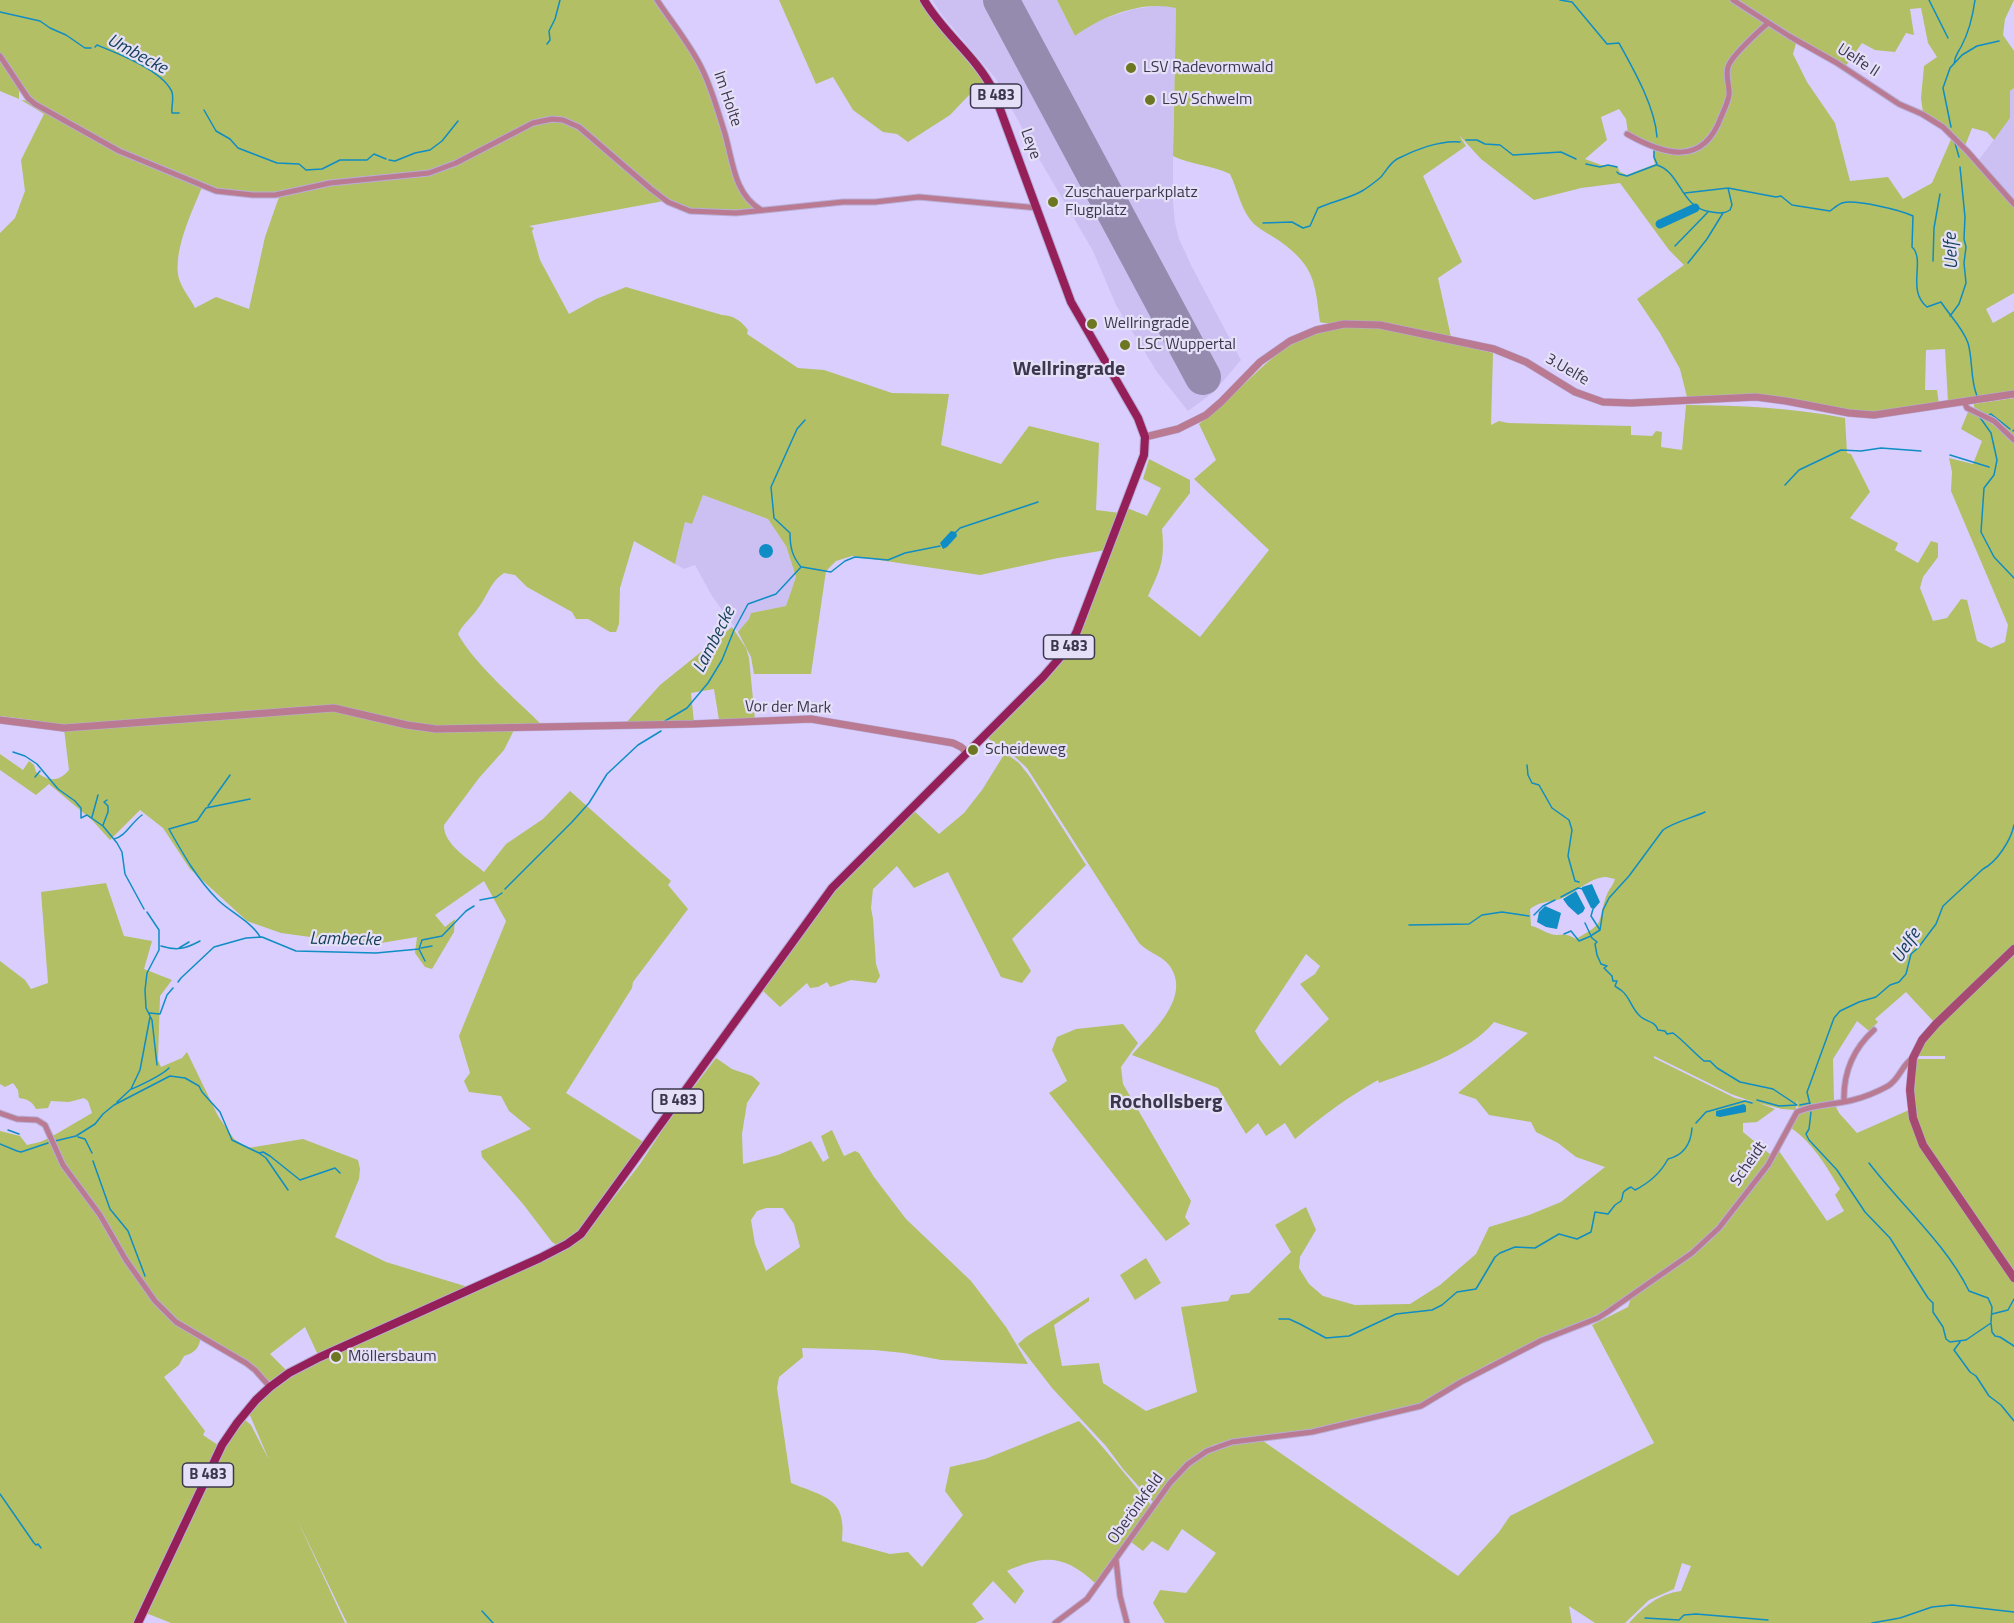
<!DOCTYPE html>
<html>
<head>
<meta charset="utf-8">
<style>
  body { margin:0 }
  canvas { display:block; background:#d9cefd }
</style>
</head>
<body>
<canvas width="2014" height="1623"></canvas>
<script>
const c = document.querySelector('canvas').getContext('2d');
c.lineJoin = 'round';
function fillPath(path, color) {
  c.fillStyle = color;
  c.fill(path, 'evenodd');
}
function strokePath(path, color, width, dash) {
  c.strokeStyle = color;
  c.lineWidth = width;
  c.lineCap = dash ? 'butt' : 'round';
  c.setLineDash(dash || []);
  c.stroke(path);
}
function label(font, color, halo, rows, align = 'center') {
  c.font = font + ' "Titillium Web",sans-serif';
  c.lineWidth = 4.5;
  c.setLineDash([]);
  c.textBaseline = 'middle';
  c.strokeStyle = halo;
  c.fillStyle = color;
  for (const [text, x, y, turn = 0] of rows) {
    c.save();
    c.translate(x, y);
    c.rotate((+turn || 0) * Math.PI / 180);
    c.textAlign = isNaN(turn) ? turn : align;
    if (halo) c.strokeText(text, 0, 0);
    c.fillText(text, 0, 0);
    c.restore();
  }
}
const built = new Path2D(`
  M932,0H1057L1075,36L1094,22L1134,9L1165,5L1176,8L1173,136V201L1175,223L1179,239L1192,267L1241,360L1214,392L1188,411L1157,372L1116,305L1093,251L1031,145L996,79L942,15Z
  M2014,88V203L1978,161L2010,118V91Z
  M703,495L768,519L786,546L796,578L786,606L751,613L749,619L738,632L712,596L695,565L684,569L675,564L685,522L692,524Z`);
const green = new Path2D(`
  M0,0H656L691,48L703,71L724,134L737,184L756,210C714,217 686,215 651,188L664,201L529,226L534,228L532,231L540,260L569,314L596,299L626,287L722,315C734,316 740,320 748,330L747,334L798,368L824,370L892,393L949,394L941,445L1001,464L1029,426L1099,443L1096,510L1120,513L1106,550L1058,558L980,575L852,556L836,561L826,571L811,674H754L751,657L738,632L749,619L751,613L786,606L796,577L786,546L768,519L703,495L692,524L685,522L675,564L634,541L620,588L619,624L616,632H610L588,619H576L572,612L527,587L515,575L504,573C489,583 487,598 476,611C470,619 463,624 458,634C474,664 518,701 543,726L503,727L515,728L504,750L479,778L444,825C443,845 471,860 484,872L506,844L543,819L570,791L671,881L668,885L688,909L633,982L632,988L566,1093L645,1143L587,1223L558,1246L552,1242L523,1204L482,1157L481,1151L531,1129L509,1111L501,1096L469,1092L464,1081L470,1073L459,1036L506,921L484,881L435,915L445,927L455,919L454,932L432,969L425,967L415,953L417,937L369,945L281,933L247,921L190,869L163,828L140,810L110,840L92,820L49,784L36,795L0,770V754L23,770L29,761L34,765L36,772C48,781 58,783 69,770L64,729L125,723L63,727L45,722L0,716V233L15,218L25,191L21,160L44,114L21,100L28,101L143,164L202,187C192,212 175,246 178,274C179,285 190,298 195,308L216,297L249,309L265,237L279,197L331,183L419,176L423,174C393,173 357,176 327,182C310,186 292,192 274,194C199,201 114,145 50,112L35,103L28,95L11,67L0,53ZM551,118H556C515,121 477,158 438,171L521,127Z
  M779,0H921L927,13L987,85L972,92L950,115L908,142L897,134L883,132L853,110L833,77L816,84Z
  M1057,0H1730L1766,23C1757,33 1730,57 1727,69C1724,78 1730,87 1728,96C1713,162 1679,161 1628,133L1626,119L1619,109L1601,117L1607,140L1585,159L1601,165L1617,166L1620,172L1627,175L1655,164L1653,157L1654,147C1687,157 1708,155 1721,119C1724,110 1729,101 1730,92C1731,82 1726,75 1730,64L1768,24L1797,40L1793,54L1807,82L1835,123L1850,181L1888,177L1903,199L1932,183L1952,137L2014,205V293L1986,309L1993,323L2014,311V391L1948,402L1945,349L1926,350L1925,390H1937L1939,404C1909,410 1878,414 1847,410C1816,407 1787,396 1756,395C1733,394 1710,396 1687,397L1680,369L1660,333L1637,299L1684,265L1669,250L1620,183L1581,188L1534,200L1481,159L1459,135L1466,146L1423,176L1462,262L1438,278L1451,337C1424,331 1395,323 1367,321C1351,320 1335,326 1320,322C1315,283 1315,267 1281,242C1273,236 1262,231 1254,224C1241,211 1238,190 1230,174C1212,165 1191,165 1173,156L1176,8C1142,0 1102,16 1075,36Z
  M1735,0H2014L2005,19L2003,35L2014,51V88L2010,91V118L1994,140L1987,132L1972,128L1965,146L1923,113L1921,98L1924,66L1937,57L1928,43L1921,8L1910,9L1914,35L1906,33L1895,52L1875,50L1862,43L1845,67Z
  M0,60L19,87V99L0,91Z
  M1366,326L1402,332L1493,353L1491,425L1499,421L1508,423L1631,426V435L1652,436L1656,431L1662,432L1661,447L1682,450L1686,405C1740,405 1792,408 1845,418L1847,453L1851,454L1870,492L1850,518L1898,543L1895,550L1918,563L1931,541L1938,543V557L1923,577L1920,588L1933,621L1947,618L1961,599L1967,600L1977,641L1991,648L2005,642L2008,625L1951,491L1952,472L1949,458L1973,464L1982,441L1961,429L1968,412C1987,417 2000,430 2014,443V946L1934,1022L1906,992L1875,1019L1878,1022L1869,1031L1857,1021L1833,1059L1834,1101L1798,1108L1797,1099L1796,1110L1782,1109L1759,1103L1775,1109L1757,1122L1743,1123V1132L1771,1155C1753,1182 1726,1222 1701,1242C1671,1266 1638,1287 1607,1310L1594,1318L1490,1363L1423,1402L1407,1408L1315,1429L1231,1440L1213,1445L1206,1450L1153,1502L1123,1469L1106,1446L1052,1388L1018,1344L1026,1337L1089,1297V1301L1054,1325L1062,1366L1099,1363L1103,1383L1146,1411L1197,1392L1181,1307L1228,1301L1231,1295L1249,1293L1291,1252L1275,1225L1306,1207L1316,1230L1300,1257L1299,1268L1309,1284L1323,1296L1355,1305L1410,1304L1440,1285L1476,1254L1489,1227L1529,1215L1561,1202L1605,1167L1576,1157L1558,1143L1536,1132L1531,1122L1489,1115L1476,1099L1458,1093L1528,1033L1494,1022C1468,1053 1417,1069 1379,1083L1378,1080C1348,1097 1322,1116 1295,1139L1285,1123L1266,1136L1258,1123L1246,1134L1218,1088L1132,1055C1151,1033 1193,997 1169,965C1161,955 1147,952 1139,943L1027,768L1013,755L986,737L1060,660L1127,508L1147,516L1161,488L1143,479L1149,459L1190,480V493L1162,529C1165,560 1161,568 1148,596L1200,637L1269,550L1194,479L1216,460L1199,424C1207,417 1216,411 1224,403C1275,357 1290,329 1366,326ZM1606,877L1615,879C1613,886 1608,890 1606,897C1596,926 1607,921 1576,939C1562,931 1562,937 1551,934C1543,932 1539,927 1531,926L1530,909C1539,902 1547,902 1557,900C1575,895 1587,878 1606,877ZM1306,954L1320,966L1315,974L1300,984L1329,1019L1280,1066L1260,1040L1255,1031ZM1654,1056L1731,1094L1753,1102L1735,1098L1654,1058Z
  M2014,398V436L2001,423L1974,407V404Z
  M732,627L746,648L749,658L755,720H719L714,689L691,693L694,723L625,724L660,685Z
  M1005,753L1019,763L1030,777L1086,865L1012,939L1031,971L1022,983L1001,977L948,872L914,888L897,866L873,889L871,908L873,919L876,964L880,976L876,983L851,980L830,987L827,982L818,987L810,988L807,983L780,1007L763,991L811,918L834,890L912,809L939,834L964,813L982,790Z
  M106,883L124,936L152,941L144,969L172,980L160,996L158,1060L161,1067L182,1058L187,1052L218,1116L234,1139L248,1148L303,1139L358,1160L360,1169L359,1179L335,1237L386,1262L468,1287L318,1355L305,1327L270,1354L287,1371L269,1385C251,1363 227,1349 201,1336C199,1348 196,1352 184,1356L179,1365L164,1377L205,1431L203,1435L218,1445L133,1623H0V1131L20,1136L27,1145L40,1142L49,1138L63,1165L103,1220L125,1260L145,1289L170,1319L176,1322C158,1303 140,1283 127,1260C118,1245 111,1229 101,1215C84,1191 59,1166 51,1137L92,1113L88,1101L84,1098L69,1102L51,1101L48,1108L36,1109C32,1101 27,1099 19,1098L18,1090L13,1083L5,1087L0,1084V961L25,980L31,989L48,983L41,892Z
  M2014,952V1275L1926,1143L1914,1109L1913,1091L1916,1059H1945V1056H1918L1921,1047L1933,1032Z
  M1123,1024L1138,1043L1121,1067L1123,1084L1191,1201L1185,1217L1190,1224L1166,1241L1049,1093L1067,1081L1052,1050L1057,1037L1076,1029Z
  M716,1058L732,1069L752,1076L760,1083L747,1103L742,1134L743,1164L778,1155L811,1141L823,1162L829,1158L821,1136L832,1130L844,1156L855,1151L859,1153L874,1177L906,1219L971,1281L1006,1327L1028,1364L941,1360L904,1353L874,1350L802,1348L803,1357L779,1377L777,1388L791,1483C825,1497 847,1498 842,1541L890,1554L908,1552L922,1567L963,1515L945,1491L950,1467L985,1459L1079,1421C1105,1448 1128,1478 1152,1506L1096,1584C1065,1555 1045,1554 1007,1571L1024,1591L1015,1604L993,1581L972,1604L984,1619L975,1623H347L296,1517L345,1623H171L146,1613L204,1489L232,1435L244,1419L251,1425L269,1460L249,1413C268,1392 289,1377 314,1364L573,1245L584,1236L640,1164L671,1117ZM766,1208H783L794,1224L800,1247L766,1271L755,1244L751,1220L757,1211Z
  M1835,1105L1839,1113L1857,1133L1909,1110L1913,1128L2014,1281V1623H1629C1644,1607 1658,1594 1681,1591L1691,1566L1682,1563L1674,1589L1649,1600L1625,1623H1595L1569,1606L1572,1623H1165L1153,1603L1160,1590L1186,1593L1216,1553L1182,1529L1168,1551L1152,1541L1143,1551L1131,1542C1156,1504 1183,1456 1231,1443C1241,1440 1253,1441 1263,1441L1458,1576L1499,1532L1510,1516L1654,1443L1592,1325L1628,1307L1631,1298L1710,1241L1765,1173L1779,1151L1827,1221L1844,1211L1835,1195L1840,1189C1827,1167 1812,1142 1791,1128L1798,1114L1802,1111Z
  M1146,1258L1161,1283L1135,1300L1120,1275Z`);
const water = new Path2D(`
  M951,531L956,532L957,536L947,547L943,549L940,543Z
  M759 551a7 7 0 1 1 14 0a7 7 0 1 1-14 0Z
  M1592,884L1600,902L1594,909L1591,908L1582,890V887Z
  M1576,891L1585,908L1583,912L1578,915L1568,906L1563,899Z
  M1545,906L1561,913L1557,929L1546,927L1537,922L1539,912Z
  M1744,1104L1746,1106V1112L1720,1117L1716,1116V1111Z`);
const stream = new Path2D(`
  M1560,0L1572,2L1607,44L1619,43C1634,70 1655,107 1657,137
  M1929,0L1948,38
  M0,12L40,21L50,28L66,35L85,48H91
  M547,44L550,40L549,31L555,19L560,0
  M95,47L97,45C117,53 161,70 171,90C175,96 171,106 172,113H179
  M1954,64C1955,55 1957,54 1961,47C1968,34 1973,15 1975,0
  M204,110L216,131L230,139L238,148L277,163L299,164L306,170L322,169L340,160H367L374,154L386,159
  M1951,127L1943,88L1950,68L1962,55L1977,46L1999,41
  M1466,140H1477L1485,144L1500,145L1513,155L1561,152L1576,159
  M1955,143L1959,157
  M1654,151V157L1657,164
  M389,160L395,161L415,153L430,150L442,141L458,121
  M1586,164L1600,167L1608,165L1617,167
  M1657,165C1682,173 1680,209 1712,212C1719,213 1724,214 1730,210L1732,205L1728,188L1776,197L1781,196L1792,205L1830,211C1833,209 1837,205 1842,203C1855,199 1900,210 1913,216L1912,247C1926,260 1906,290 1927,307L1941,302C1950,316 1963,328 1968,343C1973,360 1970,379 1977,396
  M1617,172L1619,174L1627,176L1656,165
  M1685,193L1728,188
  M1263,223L1292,222L1303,228L1310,226L1318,208C1333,201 1348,199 1362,191C1369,187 1375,182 1381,177C1386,171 1390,163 1397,159C1414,150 1440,140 1460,142
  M1675,246L1708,212
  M1933,261L1934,228L1940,194
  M1688,263L1707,239L1723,213
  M1950,316L1959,304L1966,283L1964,263L1966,247L1964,239L1965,217L1960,167
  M1989,415L1991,414L2010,429
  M1979,416L1991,433L1997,460L1994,475L1984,488L1981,532L1994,557L2014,578
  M2013,431L2014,430
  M1950,455L1989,467
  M1785,485L1799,470L1841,450L1861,451L1881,448L1921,451
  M956,532L960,528L1038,502
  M802,567L831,572L845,561L855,557L888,560L905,553L940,546
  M665,721L687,708L708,683L722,660L734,630L748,604L776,594L801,567C792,556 790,547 790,533L774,518L771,487L797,429L805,420
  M13,752L25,756L37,764L58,789L75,801L81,808V818L87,815L103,826L117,843L122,852L125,874L144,909
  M1527,765L1528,775L1532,783L1539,785L1552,808L1569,820L1572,830L1568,856L1575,881L1579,882
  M35,777L40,771
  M250,799L206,808L197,821L169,829C183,854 197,879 218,900C229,911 253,923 260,937
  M208,806L230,775
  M92,817L98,795
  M103,825L108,812V806L104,802L107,800
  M114,839C125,837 131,823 142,815
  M505,889L572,822L589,803L607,774L638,745L661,731
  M1561,897L1578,888L1583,889
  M480,900L496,897L502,893
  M147,912L159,930V950L147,973L145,990L146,1008L152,1020L157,1065
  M1534,915L1543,906L1555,900
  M1585,923L1592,938L1597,942L1595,944L1597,955L1601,964L1607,966L1604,968L1612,976L1613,981H1617L1615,986C1617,988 1620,989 1622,991C1630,997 1632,1010 1641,1017C1647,1022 1655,1021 1658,1030L1665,1031L1667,1034L1673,1033C1684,1041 1693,1052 1704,1061H1710L1717,1068L1740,1082L1773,1089L1797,1105
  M1409,925L1469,924L1482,915L1502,912L1529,916
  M1600,930L1603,910L1609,898L1629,876L1663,830C1674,822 1692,818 1705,812
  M1564,934L1571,931L1579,941L1591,936
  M1592,935L1600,930L1591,916L1593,909
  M161,946C177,951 185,949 200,941
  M179,948L189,942
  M421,948L432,946
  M419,949L425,961
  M178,982L181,978L214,947L246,938L262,937L296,951L376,953L419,949L422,940L442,936L466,911L474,906
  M149,1013L160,1014L167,995L173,988
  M132,1089C143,1084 161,1076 169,1068
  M1757,1100L1779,1106L1797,1105
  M117,1102L131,1089L140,1070L150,1017
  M1810,1104L1807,1092L1810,1084L1834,1018L1840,1011L1859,1002L1876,997L1890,985L1899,982L1906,974L1911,954L1918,948L1936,924L1943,906L1983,869C1997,862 2011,840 2014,825
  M1800,1105L1810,1103
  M1811,1112L1809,1129L1806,1134L1809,1140L1837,1170L1865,1212L1890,1238L1928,1298L1933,1303V1312L1943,1327L1946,1339L1950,1342L1966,1340L1991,1323L1992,1332L1995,1336L2000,1337L2014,1346
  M1696,1123L1706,1112L1745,1101L1752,1103
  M8,1130L19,1134
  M78,1137L85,1139L92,1153
  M55,1141L76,1136L95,1124L103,1114L114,1105L170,1076L185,1078L199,1086L202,1092L220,1112L232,1140L259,1153L263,1152L270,1156L300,1180L335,1168L340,1173
  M0,1144L17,1151L21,1152L48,1143
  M259,1153L266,1158L288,1190
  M93,1161L110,1209L128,1231L145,1276
  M1869,1163C1901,1205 1946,1244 1969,1291L1988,1298L1992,1307L1991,1322
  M1992,1314L2008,1310L2014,1299
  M1279,1319H1289L1300,1324L1326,1338L1349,1336L1396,1314L1432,1310L1442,1305L1457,1292L1476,1289L1495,1257L1500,1253L1515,1247L1535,1248L1559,1234L1577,1239L1591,1232L1595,1212L1608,1214L1615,1205L1621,1201C1625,1193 1619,1193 1631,1187L1635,1190C1649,1183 1660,1174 1668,1159C1684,1155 1691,1143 1692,1128
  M1960,1342L1954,1350L1970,1372L1976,1376L1989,1396L2001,1405L2014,1421
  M0,1494L34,1543L36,1545L38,1544L41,1548
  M482,1611L493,1623
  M1645,1618L1679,1620L1684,1615L1696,1614L1768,1620
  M1872,1623L1900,1618L1932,1607L1952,1605L2014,1612`);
const river = new Path2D(`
  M1660,224L1695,208`);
const runway = new Path2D(`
  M1001,0L1203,377`);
const minor = new Path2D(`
  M657,0C672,23 690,44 702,69C712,89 718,112 725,134C733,162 734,194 761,210
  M1733,0L1789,36L1837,63L1899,104L1922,114L1943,127L1968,152L2014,204
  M0,56L28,98L35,104L119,151L216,191L253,195H275L330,183L429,173L456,163L533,123L552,119L563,120L579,127L651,189L668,202L690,211L736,213L843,202H875L919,197L1038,208
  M1627,134C1664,155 1703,167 1721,117C1724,110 1728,102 1729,95C1730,86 1725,76 1728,67C1731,56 1758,32 1768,23
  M1964,401L1967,408L1994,421L2014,440
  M1844,1102C1843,1073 1853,1049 1874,1030
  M0,1113L17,1119L37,1120L45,1125L63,1165L100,1215L126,1260L155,1301L176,1322L246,1363L255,1370L270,1387
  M1116,1560L1120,1596L1127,1623
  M1055,1623L1087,1599L1170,1483L1188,1464L1207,1451L1232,1442L1312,1432L1421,1406L1461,1382L1542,1340L1598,1318L1609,1311L1692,1253L1719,1228L1768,1165L1797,1112C1815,1104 1834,1105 1853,1100C1865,1097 1877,1092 1888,1086C1900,1079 1902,1064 1913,1058`);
const tertiary = new Path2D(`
  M1145,437L1178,429L1206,415L1221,402L1260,362L1290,341L1316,330L1344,324L1380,325L1494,349L1526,362L1575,392L1603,402L1631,403L1756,397L1786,401L1849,413L1874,415L2014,394
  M0,720L64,728L334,708L407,725L436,729L693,724L811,719L953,743L961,747L967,752`);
const secondary = new Path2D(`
  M2014,949L1936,1024L1922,1040L1913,1058L1910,1090L1913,1118L1923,1145L2014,1278`);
const primary = new Path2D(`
  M138,1623L222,1445L237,1423L256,1400L270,1387L289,1373L320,1357L540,1258L567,1244L581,1234L832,888L1043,677L1069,647L1077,631L1144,455L1145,437L1138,418L1071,302L993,90C976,56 943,33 924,0`);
const markers = [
  [1131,68,6,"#6d7722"],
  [1150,100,6,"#6d7722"],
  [1053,202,6,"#6d7722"],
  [1092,324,6,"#6d7722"],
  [1125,345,6,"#6d7722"],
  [973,750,6,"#6d7722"],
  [336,1357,6,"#6d7722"]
];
const shields = [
  [996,96,51],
  [1069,647,51],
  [678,1101,51],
  [208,1475,51]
];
const shieldNames = [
  ["B 483",996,96],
  ["B 483",1069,647],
  ["B 483",678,1101],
  ["B 483",208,1475]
];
const streetNames = [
  ["Uelfe II",1858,61,33],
  ["Im Holte",727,99,71],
  ["Leye",1030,144,70],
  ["3.Uelfe",1567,370,30],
  ["Vor der Mark",788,708,1],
  ["Scheidt",1749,1164,-55],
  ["Oberönkfeld",1136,1509,-54]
];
const poiNames = [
  ["LSV Radevormwald",1143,68],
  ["LSV Schwelm",1162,100],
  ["Zuschauerparkplatz",1065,193],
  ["Flugplatz",1065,211],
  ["Wellringrade",1104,324],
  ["LSC Wuppertal",1137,345],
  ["Scheideweg",985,750],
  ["Möllersbaum",348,1357]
];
const waterNames = [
  ["Umbecke",137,55,28],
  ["Uelfe",1952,251,-93],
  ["Lambecke",715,640,-63],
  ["Lambecke",345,940,1],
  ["Uelfe",1907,946,-57]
];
const quarterNames = [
  ["Wellringrade",1069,370],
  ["Rochollsberg",1166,1103]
];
fillPath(built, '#ccc0f3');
fillPath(green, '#b2bf65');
fillPath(water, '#0f8dc4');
strokePath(stream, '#0f8dc4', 1.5);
strokePath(river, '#0f8dc4', 9);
strokePath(runway, '#948baf', 36);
strokePath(minor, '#b7add6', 7);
strokePath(tertiary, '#b7add6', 8);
strokePath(secondary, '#b7add6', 9);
strokePath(primary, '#b7add6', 10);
strokePath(minor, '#ba7a92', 5);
strokePath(tertiary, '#ba7a92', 7);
strokePath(secondary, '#a64a71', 8);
strokePath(primary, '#952059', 8);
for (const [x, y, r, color] of markers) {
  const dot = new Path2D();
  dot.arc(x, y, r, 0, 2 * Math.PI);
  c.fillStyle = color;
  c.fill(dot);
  strokePath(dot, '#e5e0f7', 2);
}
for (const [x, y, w] of shields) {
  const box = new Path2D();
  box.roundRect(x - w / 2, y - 12, w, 24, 4.5);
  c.fillStyle = '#e5e0f7';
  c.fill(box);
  strokePath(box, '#3d374e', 1.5);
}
label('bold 15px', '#3d374e', null, shieldNames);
label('16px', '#3d374e', '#e5e0f7', streetNames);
label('16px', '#3d374e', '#e5e0f7', poiNames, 'left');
label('italic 18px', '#123f57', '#e5e0f7', waterNames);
label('bold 20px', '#3d374e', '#e5e0f7', quarterNames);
</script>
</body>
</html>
